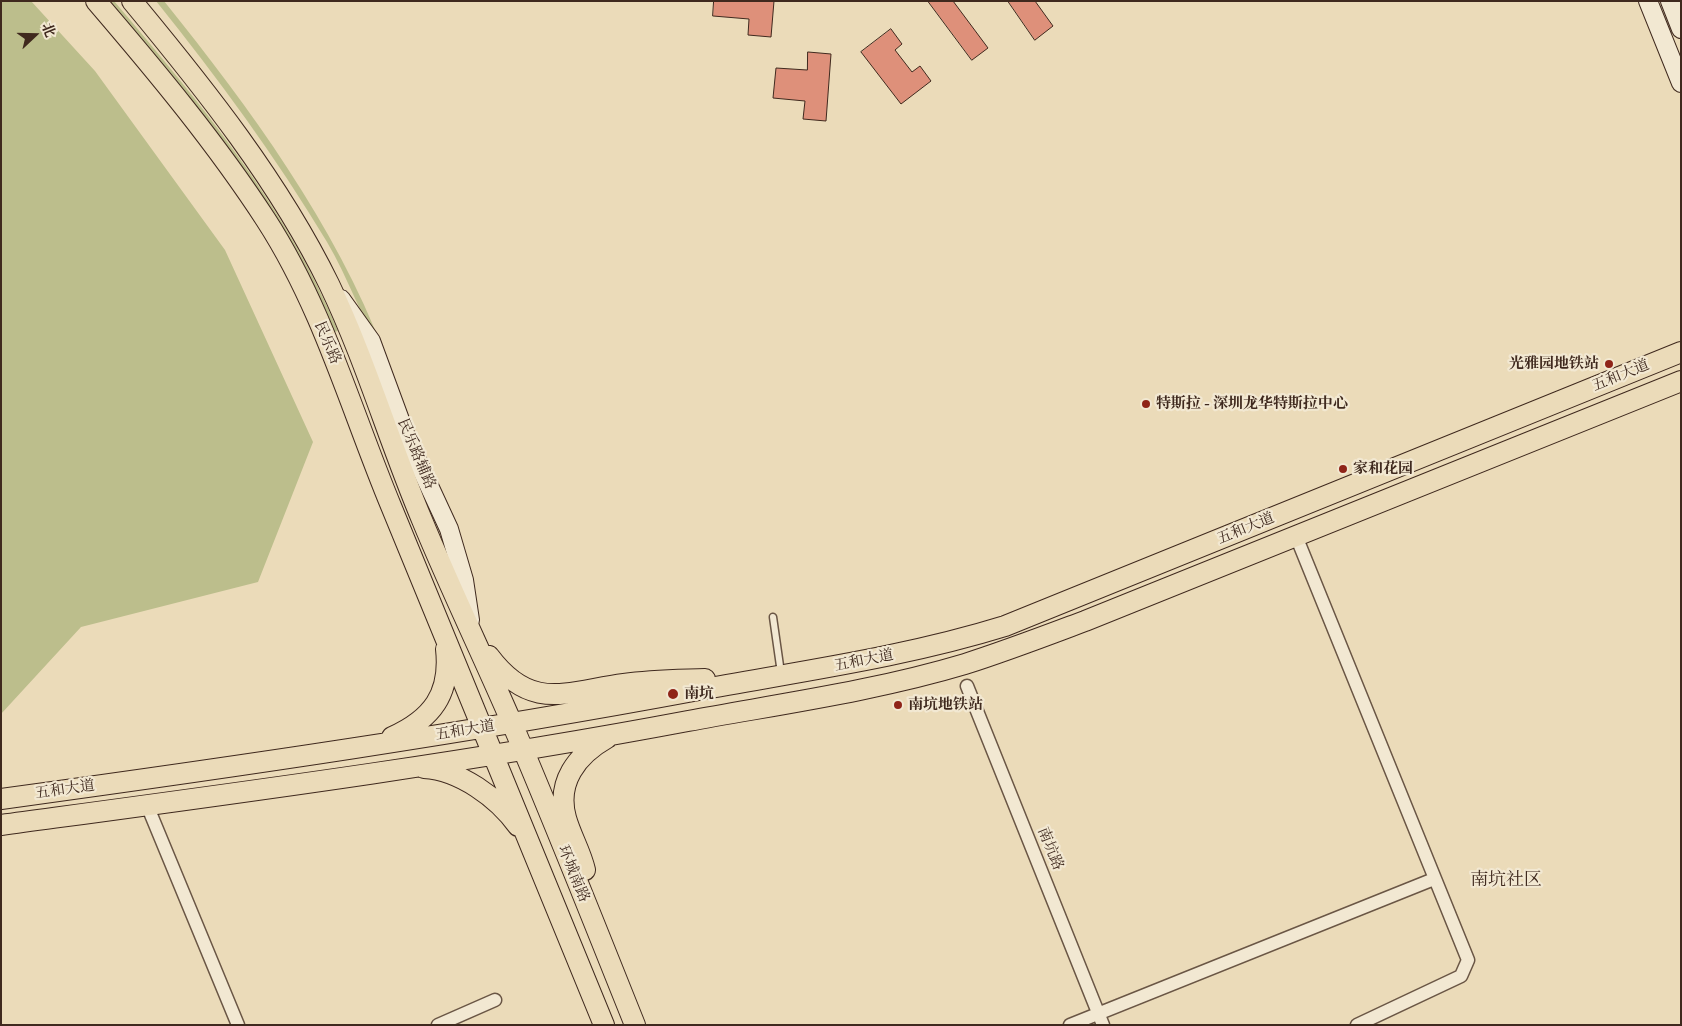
<!DOCTYPE html>
<html>
<head>
<meta charset="utf-8">
<style>
  body { margin:0 }
  #map { position:relative; width:1682px; height:1026px; overflow:hidden; background:#ebdbb9; font-family:"Gentium Book Plus","Noto Serif SC",serif }
  canvas { display:block }
  .frame { position:absolute; inset:0; border:2px solid #3f291e; pointer-events:none }
  .north { position:absolute; left:10px; top:10px; width:50px; height:50px; -webkit-text-stroke:4px #f2e8d2; paint-order:stroke; rotate:69deg; font-size:14px; font-weight:700; line-height:20px; text-align:center; color:#3f291e }
  .north::after { content:''; display:block; margin:auto; width:18px; height:22px; background:#3f291e; clip-path:polygon(50% 0,100% 100%,50% 72%,0 100%) }
</style>
</head>
<body>
<div id="map">
<canvas width="1682" height="1026"></canvas>
<div class="frame"></div>
<div class="north">北</div>
</div>
<script>
const c = document.querySelector('canvas').getContext('2d');
c.lineJoin = 'round';
function fillPath(path, color) {
  c.fillStyle = color;
  c.fill(path, 'evenodd');
}
function strokePath(path, color, width, dash) {
  c.strokeStyle = color;
  c.lineWidth = width;
  c.lineCap = dash ? 'butt' : 'round';
  c.setLineDash(dash || []);
  c.stroke(path);
}
function label(font, color, halo, rows, align = 'center') {
  c.font = font + ' "Gentium Book Plus","Noto Serif SC",serif';
  c.lineWidth = 4.5;
  c.setLineDash([]);
  c.textBaseline = 'middle';
  c.strokeStyle = halo;
  c.fillStyle = color;
  for (const [text, x, y, turn = 0] of rows) {
    c.save();
    c.translate(x, y);
    c.rotate((+turn || 0) * Math.PI / 180);
    c.textAlign = isNaN(turn) ? turn : align;
    if (halo) c.strokeText(text, 0, 0);
    c.fillText(text, 0, 0);
    c.restore();
  }
}
const green = new Path2D(`
  M1,1H31L95,71L225,250L313,442L258,582L81,627L1,714Z
  M109,1H114C200,102 287,208 338,331L334,332L313,284L297,255Z
  M156,1H164C250,108 335,224 384,352C361,319 348,277 327,242C276,157 218,78 156,1Z`);
const building = new Path2D(`
  M714,1H774L771,37L748,35L749,19L713,16Z
  M928,1H953L988,48L972,60Z
  M1008,1H1035L1053,26L1035,40Z
  M891,29L902,44L895,50L912,72L920,66L931,81L901,104L861,52Z
  M808,52L831,54L826,121L803,119L805,101L773,98L776,68L807,70Z`);
const service = new Path2D(`
  M773,617L781,673`);
const minor = new Path2D(`
  M1296,536L1468,960L1461,976L1357,1025
  M967,686L1103,1025
  M147,805L238,1025
  M438,1025L495,1000
  M1070,1025L1434,879`);
const secondary = new Path2D(`
  M1648,1L1681,83
  M1670,1L1681,29
  M341,299L371,341L406,436L449,529L464,580L470,620`);
const primary = new Path2D(`
  M96,1C156,71 216,143 266,220C323,308 351,410 391,506C462,679 533,851 604,1025
  M132,1C205,89 279,182 329,284C366,361 389,442 422,520C450,588 482,654 511,721C554,821 594,923 635,1025
  M489,656C531,712 565,692 624,684C651,680 678,680 705,679
  M392,737C432,719 451,694 446,649
  M424,768C460,770 498,798 518,826
  M1,799C235,767 468,733 699,690C802,671 905,657 1005,626L1681,352
  M1,825C230,794 460,764 688,721C780,704 875,691 965,664C1006,651 1045,636 1085,621L1681,381
  M585,870C581,852 571,836 566,818C556,782 577,755 607,738`);
const markers = [
  [1609,364,5,"#8f2418"],
  [1146,404,5,"#8f2418"],
  [1343,469,5,"#8f2418"],
  [673,694,6,"#8f2418"],
  [898,705,5,"#8f2418"]
];
const streetNames = [
  ["民乐路",327,343,67],
  ["五和大道",1621,376,-22],
  ["民乐路辅路",416,454,67],
  ["五和大道",1246,529,-22],
  ["五和大道",864,661,-11],
  ["五和大道",465,731,-9],
  ["五和大道",65,790,-8],
  ["南坑路",1050,849,68],
  ["环城南路",573,874,68]
];
const poiNames = [
  ["光雅园地铁站",1599,364,"right"],
  ["特斯拉 - 深圳龙华特斯拉中心",1156,404],
  ["家和花园",1353,469],
  ["南坑",684,694],
  ["南坑地铁站",908,705]
];
const quarterNames = [
  ["南坑社区",1506,880]
];
fillPath(green, '#bcbe8c');
fillPath(building, '#de907a');
strokePath(building, '#3f291e', 1);
strokePath(service, '#6a5645', 9);
strokePath(minor, '#6a5645', 15);
strokePath(secondary, '#3f291e', 20);
strokePath(primary, '#3f291e', 22);
strokePath(service, '#f2e8d2', 6);
strokePath(minor, '#f2e8d2', 12);
strokePath(secondary, '#f2e8d2', 18);
strokePath(primary, '#ebdbb9', 20);
for (const [x, y, r, color] of markers) {
  const dot = new Path2D();
  dot.arc(x, y, r, 0, 2 * Math.PI);
  c.fillStyle = color;
  c.fill(dot);
  strokePath(dot, '#f2e8d2', 2);
}
label('15px', '#3f291e', '#f2e8d2', streetNames);
label('bold 15px', '#3f291e', '#f2e8d2', poiNames, 'left');
label('18px', '#3f291e', '#f2e8d2', quarterNames);
</script>
</body>
</html>
